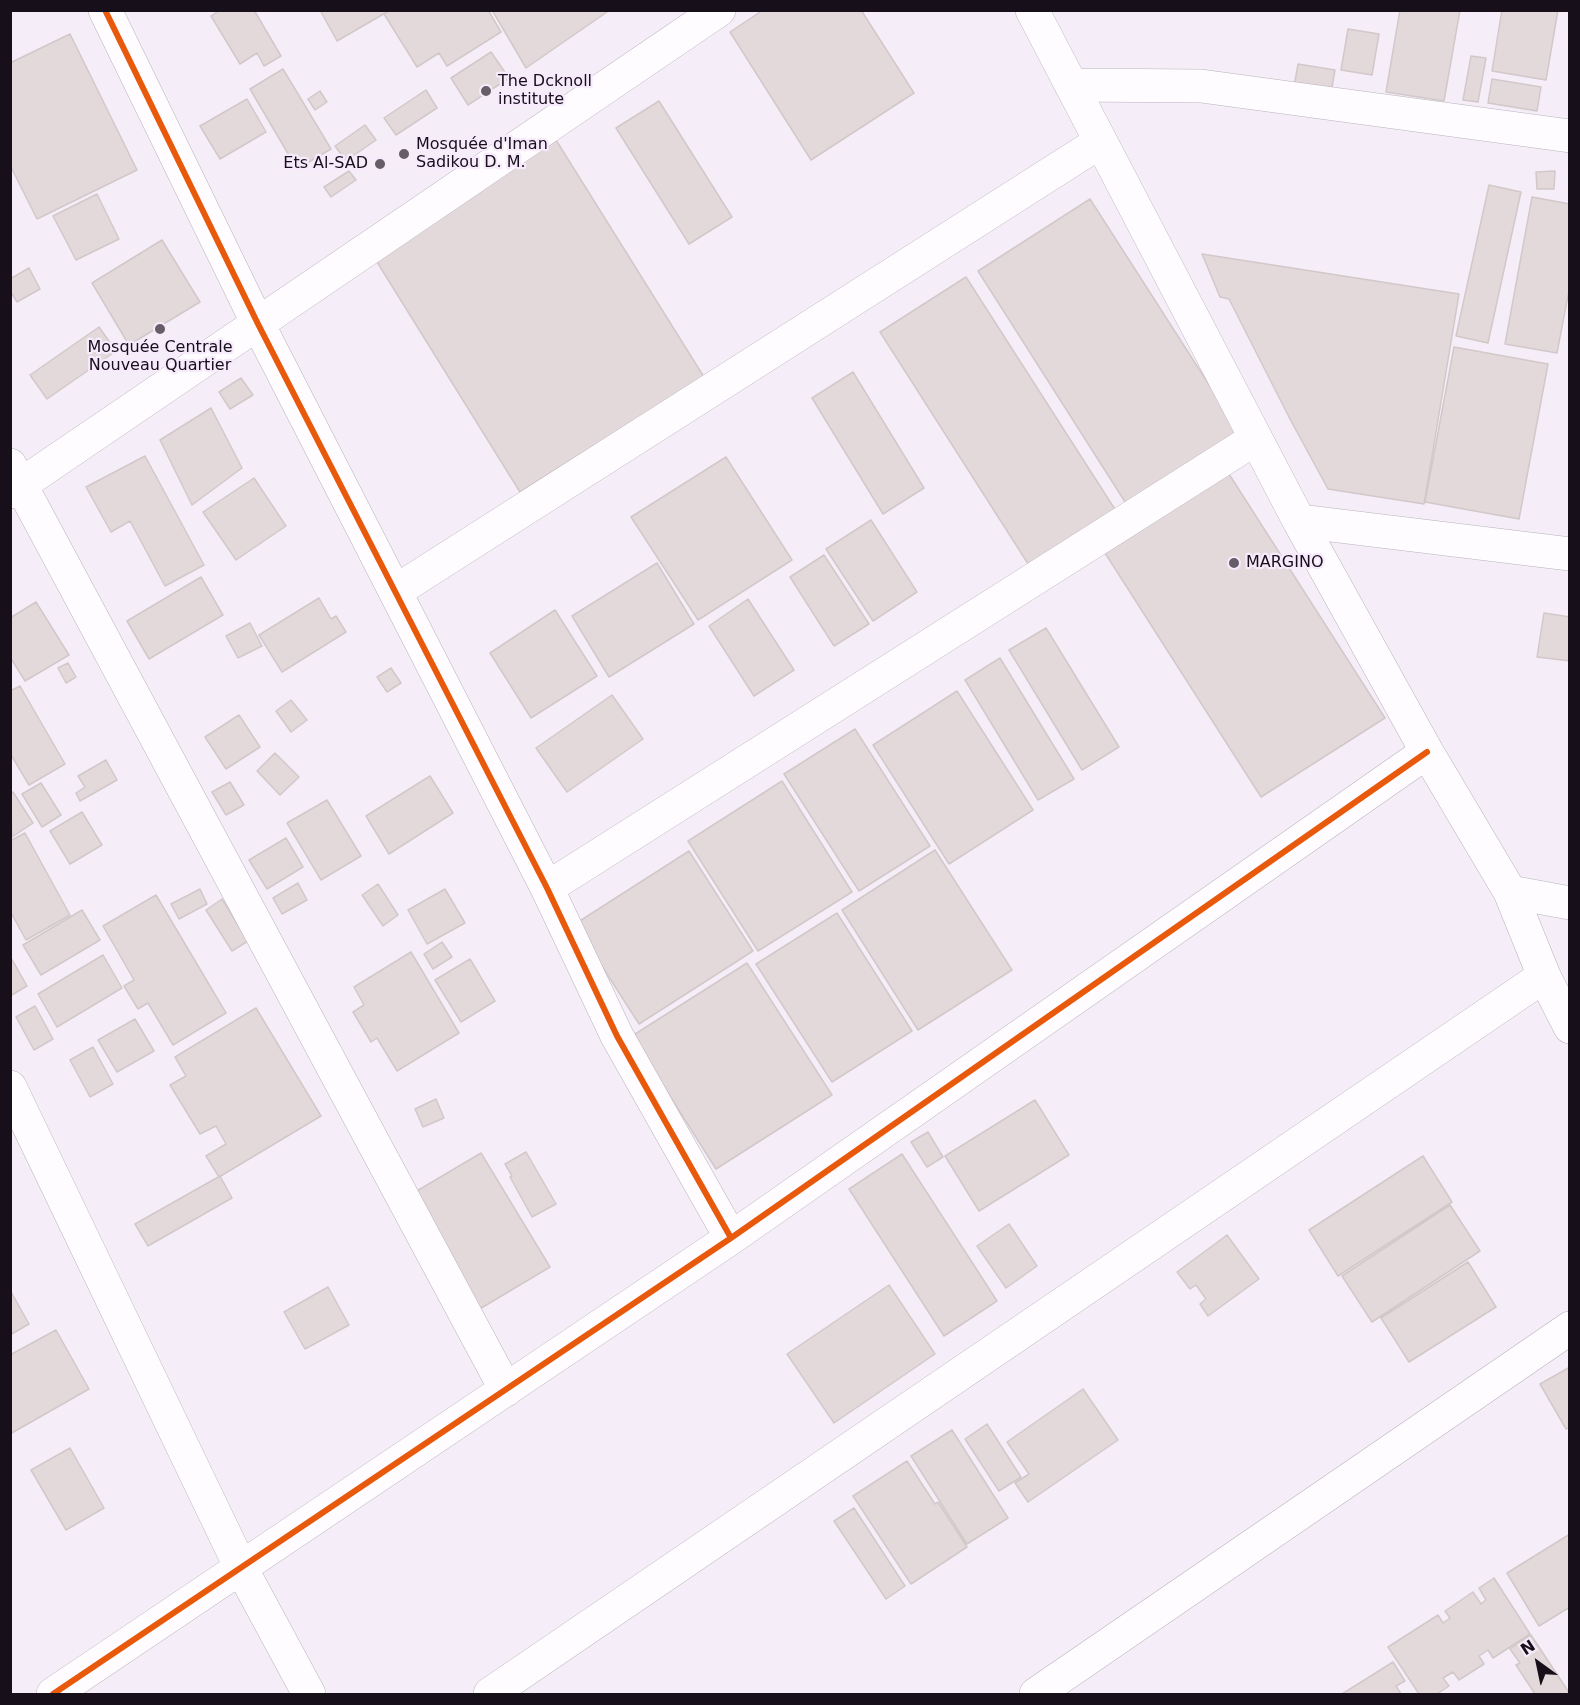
<!DOCTYPE html>
<html>
<head>
<meta charset="utf-8">
<style>
  body { margin:0 }
  #map { position:relative; width:1580px; height:1705px; overflow:hidden; background:#f5eef8; font-family:"DejaVu Sans",sans-serif }
  canvas { display:block }
  .frame { position:absolute; inset:0; border:12px solid #170f19; pointer-events:none }
  .north { position:absolute; left:1508px; top:1633px; width:60px; height:60px; -webkit-text-stroke:4px #f7eafc; paint-order:stroke; rotate:327deg; font-size:16px; font-weight:700; line-height:24px; text-align:center; color:#170f19 }
  .north::after { content:''; display:block; margin:auto; width:21px; height:27px; background:#170f19; clip-path:polygon(50% 0,100% 100%,50% 72%,0 100%) }
</style>
</head>
<body>
<div id="map">
<canvas width="1580" height="1705"></canvas>
<div class="frame"></div>
<div class="north">N</div>
</div>
<script>
const c = document.querySelector('canvas').getContext('2d');
c.lineJoin = 'round';
function fillPath(path, color) {
  c.fillStyle = color;
  c.fill(path, 'evenodd');
}
function strokePath(path, color, width, dash) {
  c.strokeStyle = color;
  c.lineWidth = width;
  c.lineCap = dash ? 'butt' : 'round';
  c.setLineDash(dash || []);
  c.stroke(path);
}
function label(font, color, halo, rows, align = 'center') {
  c.font = font + ' "DejaVu Sans",sans-serif';
  c.lineWidth = 4.5;
  c.setLineDash([]);
  c.textBaseline = 'middle';
  c.strokeStyle = halo;
  c.fillStyle = color;
  for (const [text, x, y, turn = 0] of rows) {
    c.save();
    c.translate(x, y);
    c.rotate((+turn || 0) * Math.PI / 180);
    c.textAlign = isNaN(turn) ? turn : align;
    if (halo) c.strokeText(text, 0, 0);
    c.fillText(text, 0, 0);
    c.restore();
  }
}
const building = new Path2D(`
  M220,10H254L281,56L264,66L257,53L240,64L211,16Z
  M320,10H386L387,12L337,41Z
  M389,10H488L501,32L447,66L439,53L417,67L384,14Z
  M492,10H610L526,68Z
  M763,10H861L914,93L811,160L730,32Z
  M1400,10H1460L1444,101L1386,92Z
  M1502,10H1558L1546,80L1492,71Z
  M1348,29L1379,34L1372,75L1341,70Z
  M70,34L137,170L37,219L10,165V63Z
  M491,52L509,78L468,105L451,78Z
  M1471,56L1486,58L1478,102L1463,100Z
  M1298,64L1335,70L1331,93L1294,87Z
  M283,69L331,149L297,169L250,89Z
  M1492,79L1541,87L1537,111L1488,103Z
  M426,90L437,108L396,135L384,118Z
  M320,91L327,102L315,110L308,99Z
  M247,99L266,132L220,159L200,126Z
  M659,101L732,217L689,244L616,128Z
  M365,125L376,140L346,161L335,146Z
  M556,140L704,377L520,492L372,254Z
  M349,171L356,180L331,197L324,187Z
  M1555,171L1554,189H1537L1536,172Z
  M1489,185L1521,192L1488,343L1456,336Z
  M97,194L119,239L76,260L53,216Z
  M1532,197L1570,204V285L1557,353L1505,344Z
  M1090,199L1240,433L1127,505L978,271Z
  M162,240L200,302L129,345L92,283Z
  M1202,254L1459,294L1424,504L1328,489L1291,421L1229,299L1220,297Z
  M29,268L40,289L17,302L10,291V279Z
  M966,277L1118,514L1032,570L880,332Z
  M99,327L116,351L47,399L30,375Z
  M1454,347L1548,364L1519,519L1425,502Z
  M853,372L924,488L883,514L812,398Z
  M241,378L253,395L230,409L219,392Z
  M211,408L242,468L192,505L160,440Z
  M145,456L204,565L165,586L130,521L111,532L86,487Z
  M726,457L792,560L698,620L631,517Z
  M1229,474L1385,718L1261,797L1105,553Z
  M254,478L286,526L236,560L203,512Z
  M871,520L917,592L873,621L826,549Z
  M824,555L869,624L834,646L790,577Z
  M657,563L694,624L609,677L572,616Z
  M201,577L223,615L149,659L127,621Z
  M319,598L331,619L336,616L346,632L282,672L259,635Z
  M748,599L794,670L754,696L709,626Z
  M36,602L69,655L25,681L10,657V618Z
  M555,610L597,676L531,718L490,653Z
  M1544,613L1570,617V661L1537,657Z
  M250,623L262,646L238,658L226,636Z
  M1046,628L1119,747L1082,770L1009,650Z
  M1000,658L1074,779L1038,800L965,680Z
  M68,663L76,677L66,683L58,668Z
  M391,668L401,683L387,692L377,677Z
  M20,686L65,764L29,785L10,753V691Z
  M957,691L1033,810L949,864L873,745Z
  M612,695L643,739L567,792L536,748Z
  M291,700L307,720L291,732L276,711Z
  M239,715L260,747L226,769L205,737Z
  M855,729L930,846L859,891L784,774Z
  M275,753L299,777L280,795L257,771Z
  M106,760L117,780L80,801L76,793L85,787L78,776Z
  M430,776L453,813L389,854L366,816Z
  M782,781L852,892L758,951L688,841Z
  M230,782L244,805L226,815L212,792Z
  M41,783L61,815L42,827L22,794Z
  M13,792L33,823L12,837L10,794Z
  M327,800L361,856L321,880L287,823Z
  M82,812L102,845L70,864L50,831Z
  M25,833L70,915L26,940L10,911V841Z
  M286,838L303,867L267,889L249,860Z
  M935,850L1012,970L918,1030L842,910Z
  M689,851L753,951L639,1024L575,924Z
  M298,883L307,900L282,914L273,898Z
  M378,884L398,915L383,926L362,895Z
  M200,889L207,904L179,919L171,904Z
  M445,889L465,923L427,944L408,910Z
  M156,895L226,1013L173,1045L148,1003L138,1009L124,986L134,980L103,926Z
  M222,899L248,941L232,951L206,910Z
  M82,910L100,940L41,975L23,945Z
  M837,913L912,1031L832,1082L756,964Z
  M442,942L452,957L433,969L424,954Z
  M411,952L459,1033L397,1071L377,1038L371,1042L353,1012L364,1005L354,987Z
  M103,955L122,988L57,1027L38,994Z
  M10,956L27,986L10,996Z
  M470,959L495,1001L461,1022L435,980Z
  M747,963L832,1095L716,1169L632,1036Z
  M35,1006L53,1039L34,1050L16,1017Z
  M256,1008L321,1116L219,1177L206,1156L226,1144L216,1126L200,1134L170,1085L186,1076L175,1057Z
  M135,1019L154,1051L117,1072L98,1040Z
  M93,1047L113,1084L90,1097L70,1060Z
  M436,1099L444,1118L423,1127L415,1109Z
  M1035,1100L1069,1155L979,1211L945,1156Z
  M928,1132L943,1157L927,1167L911,1142Z
  M526,1152L556,1204L532,1217L510,1177L512,1176L505,1164Z
  M481,1153L550,1267L478,1310L410,1195Z
  M902,1154L997,1301L944,1336L849,1189Z
  M1423,1156L1452,1202L1338,1276L1309,1230Z
  M220,1176L232,1198L148,1246L135,1224Z
  M1450,1205L1480,1251L1372,1322L1342,1276Z
  M1009,1224L1037,1266L1006,1288L977,1246Z
  M1227,1235L1259,1279L1208,1316L1200,1304L1206,1299L1196,1285L1190,1289L1177,1272Z
  M1468,1262L1496,1307L1409,1362L1381,1318Z
  M889,1285L935,1354L834,1423L787,1354Z
  M328,1287L349,1325L305,1349L284,1312Z
  M10,1290L29,1324L10,1335Z
  M56,1330L89,1389L10,1434V1355Z
  M1570,1367V1427L1566,1429L1540,1384Z
  M1083,1389L1118,1440L1028,1502L1015,1483L1029,1474L1007,1442Z
  M987,1424L1021,1477L999,1491L965,1439Z
  M952,1430L1008,1518L967,1544L911,1456Z
  M70,1448L104,1508L66,1530L31,1470Z
  M907,1461L935,1504L938,1502L967,1547L911,1584L853,1496Z
  M854,1508L905,1586L886,1599L834,1521Z
  M1570,1534V1607L1539,1626L1507,1573Z
  M1494,1578L1530,1634L1493,1658L1488,1650L1479,1656L1484,1664L1459,1680L1453,1672L1443,1678L1449,1686L1437,1694H1419L1388,1647L1438,1615L1443,1623L1450,1618L1445,1611L1473,1592L1481,1604L1486,1600L1479,1588Z
  M1531,1635L1570,1694H1535L1516,1665L1520,1663L1510,1649Z
  M1393,1662L1405,1681L1396,1686L1401,1694H1342Z`);
const street = new Path2D(`
  M105,10L258,324L547,888L617,1036L731,1238
  M1032,10L1299,521L1427,752L1510,892L1544,976L1570,1027
  M1071,85L1201,86L1570,136
  M10,465L506,1390
  M1299,521L1570,554
  M396,591L1100,142
  M547,888L1255,439
  M1510,892L1570,903
  M10,1087L241,1568L309,1694
  M53,1694L731,1238L1427,752
  M490,1694L1544,976
  M1036,1694L1570,1328`);
const secondary = new Path2D(`
  M10,492L719,10`);
const cycleway = new Path2D(`
  M105,10L258,324L547,888L617,1036L731,1238
  M53,1694L731,1238L1427,752`);
const markers = [
  [486,91,6,"#655d67"],
  [404,154,6,"#655d67"],
  [380,164,6,"#655d67"],
  [160,329,6,"#655d67"],
  [1234,563,6,"#655d67"]
];
const poiNames = [
  ["The Dcknoll",498,82],
  ["institute",498,100],
  ["Mosquée d'Iman",416,145],
  ["Sadikou D. M.",416,163],
  ["Ets Al-SAD",368,164,"right"],
  ["Mosquée Centrale",160,348,"center"],
  ["Nouveau Quartier",160,366,"center"],
  ["MARGINO",1246,563]
];
fillPath(building, '#e3d9db');
strokePath(building, '#d2c8c9', 1.5);
strokePath(street, '#b9b2bc', 34);
strokePath(secondary, '#b9b2bc', 34);
strokePath(street, '#fefcfe', 33);
strokePath(secondary, '#fefcfe', 33);
strokePath(cycleway, '#e8590c', 6);
for (const [x, y, r, color] of markers) {
  const dot = new Path2D();
  dot.arc(x, y, r, 0, 2 * Math.PI);
  c.fillStyle = color;
  c.fill(dot);
  strokePath(dot, '#f7eafc', 2);
}
label('16px', '#170f19', '#f7eafc', poiNames, 'left');
</script>
</body>
</html>
